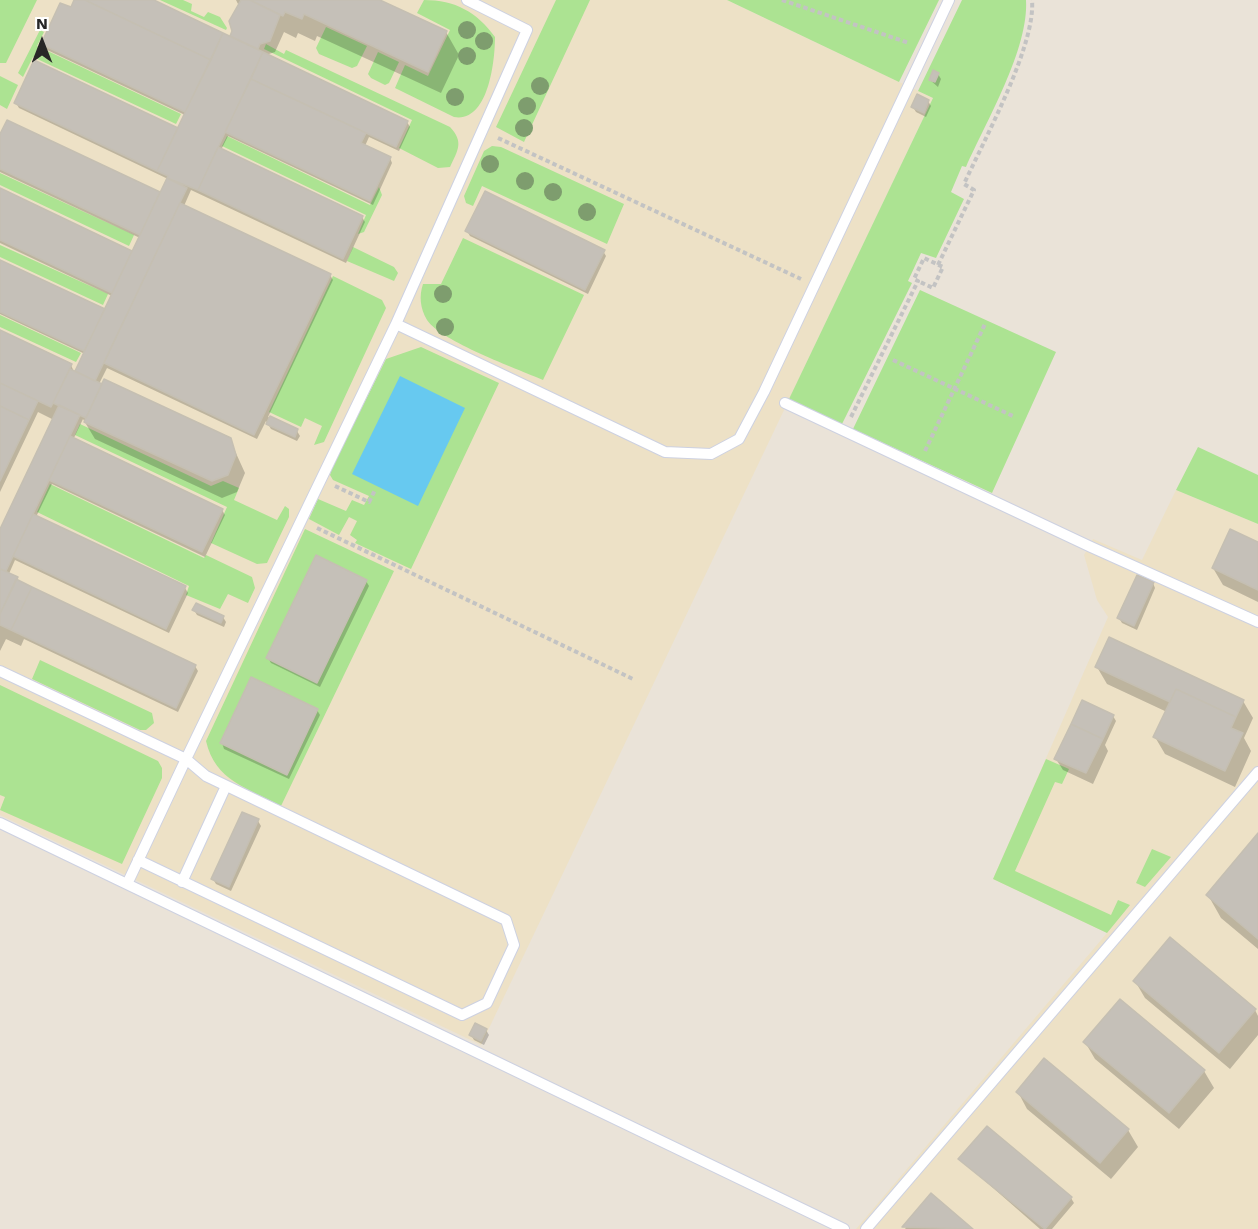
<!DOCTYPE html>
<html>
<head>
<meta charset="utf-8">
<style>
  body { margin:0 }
  #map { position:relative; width:1258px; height:1229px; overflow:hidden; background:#eae3d8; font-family:"Work Sans",sans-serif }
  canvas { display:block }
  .north { position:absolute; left:12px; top:12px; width:60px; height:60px; -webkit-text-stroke:4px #fff; paint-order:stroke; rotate:0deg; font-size:16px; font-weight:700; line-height:24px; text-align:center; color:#272727 }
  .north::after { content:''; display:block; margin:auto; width:21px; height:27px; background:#272727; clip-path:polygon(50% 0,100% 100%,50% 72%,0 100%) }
</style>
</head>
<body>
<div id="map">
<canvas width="1258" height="1229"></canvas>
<div class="north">N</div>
</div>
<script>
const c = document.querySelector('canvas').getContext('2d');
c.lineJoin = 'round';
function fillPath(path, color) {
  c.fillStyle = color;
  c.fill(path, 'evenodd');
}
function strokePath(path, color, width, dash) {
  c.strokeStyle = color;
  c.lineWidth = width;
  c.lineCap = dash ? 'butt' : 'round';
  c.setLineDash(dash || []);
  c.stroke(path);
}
const education = new Path2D(`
  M0,0H727L933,98L481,1045L0,815Z
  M1176,490L1258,524V1229H856L1107,933L993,879L1108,617L1097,600L1084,555L1093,539L1142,560Z`);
const green = new Path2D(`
  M0,0H37L6,63H0Z
  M160,0H183L192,4L191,11L204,17L208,12L220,17L227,28L226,30Z
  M424,0C455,0 477,12 495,37C495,62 488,123 454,117L395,88L405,65L428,76L450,30L417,13Z
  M556,0H590L524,142L496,127Z
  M727,0H939L899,82Z
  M962,0H1026C1029,49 986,122 966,167L962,166L951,192L964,199L936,258L921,253L908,281L912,283L842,424L789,399L933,98L918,91Z
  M326,27L367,46L357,66L352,68L319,54L316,48Z
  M40,30L44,32L37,46L181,114L176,124L33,57L23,77L18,73Z
  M266,44L284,54L286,50L450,127C464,142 458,150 450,167L438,168L399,148L412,120L264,49Z
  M378,52L399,62L389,83L385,85L371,78L368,74Z
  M0,76L18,85L7,109L0,105Z
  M227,136L370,205L379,187L382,195L364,232L358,234L366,215L222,146Z
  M492,146L501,147L624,204L607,244L482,186L473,206L466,203L464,196L484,151Z
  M0,173L134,235L129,246L0,185Z
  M463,238L584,295L543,380C516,368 442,342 427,320C420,308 419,296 423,284H441Z
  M0,245L108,294L103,305L0,257Z
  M353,247L394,267L398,273L394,281L347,261Z
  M333,276L382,300L386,308L324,442L314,445L322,426L305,418L301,427L269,412Z
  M920,290L1056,352L992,493L853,429Z
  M0,315L81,353L76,362L0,327Z
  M421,347L499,383L411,569L355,543L357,540L350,535L357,521L349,517L339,535L309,519L318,499L346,511L352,500L364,505L369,496L333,480L330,475L332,468L386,359Z
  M80,424L211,486L223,481L239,488L234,500L277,520L285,506L289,509V517L267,563L257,564L211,543L227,507L75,435Z
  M1198,447L1258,475V524L1176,490Z
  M50,484L204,558L206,555L252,577L255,588L248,603L228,594L220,609L186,595L189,586L37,512Z
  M305,529L394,571L281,806C248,788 215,781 206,741Z
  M40,660L152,713L154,723L146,730H140L32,679Z
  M0,685L158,761L162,768V778L122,864L0,810L5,797L0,795Z
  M1046,759L1069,769L1062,784L1055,782L1015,871L1111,915L1118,900L1130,905L1107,933L993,879Z
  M1152,849L1171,857L1145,887L1136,883Z`);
const water = new Path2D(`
  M400,376L465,408L418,506L352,474Z`);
const shadow = new Path2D(`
  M76,0H150L234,40L232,36L239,6L236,0H377L446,32L459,55L441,93L317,36L315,41L298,33L296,38L284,32L275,52L266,55L407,122L410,127L399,151L369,137L365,146L390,158L392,163L373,205L228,136L221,150L362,217L365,222L346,263L191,190L184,206L330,275L333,280L268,417L297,431L300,436L297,441L271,429L266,421L257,439L107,368L99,384L230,440L245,473L237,492L222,498L95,439L83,419L73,440L222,510L225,515L205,557L52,484L36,517L185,588L188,593L169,633L15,560L8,576L195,666L198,671L178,712L24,639L21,646L6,639L0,651V533L54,420L38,412L0,492V332L71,365L75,374L85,354L0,314V261L105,311L112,296L0,243V189L133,253L140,238L0,172V137L7,122L161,194L168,179L19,108L16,103L179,130L185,115L45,49L42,44L71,9Z
  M938,74L941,79L938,87L930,80Z
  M928,101L931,106L926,117L916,112L913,107Z
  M467,231L603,251L606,256L588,294L470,236Z
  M1258,543V602L1223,585L1213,568Z
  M366,581L369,586L320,687L271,663L268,658Z
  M1153,583L1155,588L1137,630L1122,623L1119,618Z
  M194,610L223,617L226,622L224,627L197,615Z
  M1097,667L1243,701L1253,718L1244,738L1251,751L1235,787L1165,754L1155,737L1167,712L1107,684Z
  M317,710L320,715L289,779L224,749L222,743Z
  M1113,716L1116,721L1105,745L1108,751L1093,784L1063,770L1056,759Z
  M243,814L258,821L261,826L231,891L216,884L213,879Z
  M1258,835V949L1221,918L1208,895Z
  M1135,981L1255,1010L1258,1016V1035L1230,1069L1145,998Z
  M486,1030L489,1035L484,1045L474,1040L471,1035Z
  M1085,1042L1204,1071L1214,1088L1179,1129L1095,1059Z
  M1018,1092L1128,1130L1138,1147L1111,1179L1027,1109Z
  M960,1159L1071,1198L1074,1203L1052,1229H1040Z
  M931,1195L970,1229H905Z`);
const building = new Path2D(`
  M74,0H85L211,60L185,112L41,44L60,3L71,7Z
  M85,0H154L223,33L211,60Z
  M241,0H250L280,15L270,41L260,44L258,49L230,36L232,31L229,21Z
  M250,0H380L447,31L428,72L304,14L302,19L285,12L283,16Z
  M223,33L263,52L198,190L167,178L168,176L157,171Z
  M263,52L408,121L396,147L251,79Z
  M34,60L178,128L157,171L14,103Z
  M933,70L939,73L935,82L929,80Z
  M251,79L366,133L361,143L391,157L370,201L225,132Z
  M917,94L929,100L924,113L911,107Z
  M7,120L160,192L140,235L0,169V134Z
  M218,147L363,216L343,259L198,190Z
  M167,178L187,188L95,381L75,371Z
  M0,188L132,251L112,293L0,240Z
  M485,191L605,250L585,290L465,231Z
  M180,203L331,274L254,435L104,363Z
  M0,260L105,309L84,351L0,312Z
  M0,330L72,364L51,407L0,383Z
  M70,369L102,384L86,418L53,403Z
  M104,379L231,438L236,455L228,475L212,481L84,422Z
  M0,383L38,401L29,420L0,406Z
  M59,405L80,415L6,571L0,569V529Z
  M0,406L29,420L0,481Z
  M270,416L298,429L295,437L266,424Z
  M70,436L223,509L202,552L49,480Z
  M33,514L186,586L166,629L13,556Z
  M1230,529L1258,542V590L1212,568Z
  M316,555L367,580L317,683L266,658Z
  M0,569L18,577L0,614Z
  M1137,575L1154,582L1134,626L1117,618Z
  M16,579L32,587L11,630L0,625V614Z
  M32,587L196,665L176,708L11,630Z
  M196,603L224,616L221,623L192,610Z
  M1109,637L1244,700L1236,717L1176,689L1170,702L1095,667Z
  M251,677L318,709L287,775L220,743Z
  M1176,689L1236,717L1231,728L1243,733L1225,771L1153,737Z
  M1082,700L1114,715L1103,739L1071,724Z
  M1071,724L1103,739L1086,773L1054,759Z
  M242,812L259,819L229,887L211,879Z
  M1258,833V939L1206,895Z
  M1170,937L1256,1009L1219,1053L1133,981Z
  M1120,999L1205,1070L1169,1113L1083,1042Z
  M475,1023L487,1029L481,1041L469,1035Z
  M1044,1058L1129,1129L1100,1163L1016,1092Z
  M987,1126L1072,1197L1045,1229L958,1159Z
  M931,1193L973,1229L902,1227Z`);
const path = new Path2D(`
  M782,0L909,43
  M498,138L801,279
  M938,265L974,190L964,184C984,140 1036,45 1032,0
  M893,360L1015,417
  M851,417L918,281L914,279L924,258L943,267L933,288L918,281
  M925,451L985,324
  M335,486L369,502L375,490
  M317,528L633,679`);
const lane = new Path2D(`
  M396,324L665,452L711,454L739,439L764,392L949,0
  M785,403L1091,547L1258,622
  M0,671L186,759L128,882
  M0,823L844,1229
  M138,860L462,1015L487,1003L514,945L506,920L206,776L186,759L396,324L527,30L467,0
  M182,882L226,786
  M866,1229L1258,772`);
const trees = [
  [467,30],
  [484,41],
  [467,56],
  [540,86],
  [455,97],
  [527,106],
  [524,128],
  [490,164],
  [525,181],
  [553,192],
  [587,212],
  [443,294],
  [445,327]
];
fillPath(education, '#ede1c6');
fillPath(green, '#ace392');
fillPath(water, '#67c9f0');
fillPath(shadow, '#0003');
fillPath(building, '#c5c0b8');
strokePath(building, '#c5bfb2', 1.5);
strokePath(lane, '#cdd1e1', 12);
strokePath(path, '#c3c3c3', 4, [4.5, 3]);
strokePath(lane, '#fff', 10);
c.fillStyle = '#7e9d6e';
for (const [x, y] of trees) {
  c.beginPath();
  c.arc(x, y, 9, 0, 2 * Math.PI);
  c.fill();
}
</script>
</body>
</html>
